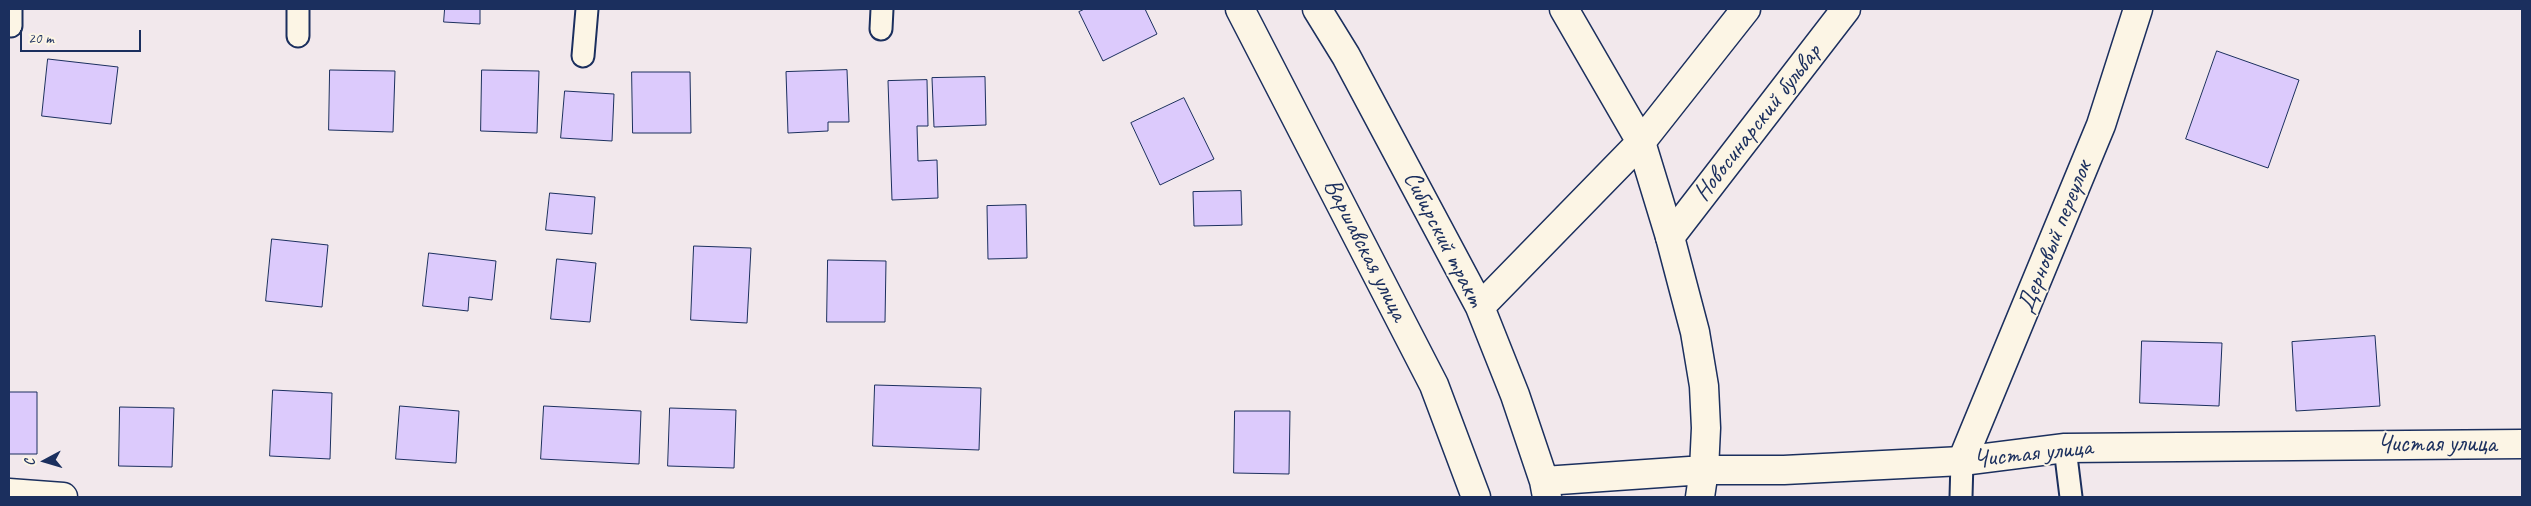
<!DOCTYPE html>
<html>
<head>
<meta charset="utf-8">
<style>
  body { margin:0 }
  #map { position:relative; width:2531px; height:506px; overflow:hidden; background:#f2e8ec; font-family:Caveat,sans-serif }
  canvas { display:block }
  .frame { position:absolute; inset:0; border:10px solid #1b2f5e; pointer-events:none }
  .north { position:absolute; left:20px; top:436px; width:50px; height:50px; -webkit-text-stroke:4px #fcf5e5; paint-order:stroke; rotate:264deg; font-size:14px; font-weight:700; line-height:20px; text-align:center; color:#1b2f5e }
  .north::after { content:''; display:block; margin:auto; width:18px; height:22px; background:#1b2f5e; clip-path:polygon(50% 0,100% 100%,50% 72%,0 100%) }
  .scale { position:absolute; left:20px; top:30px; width:121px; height:22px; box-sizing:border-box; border:2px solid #1b2f5e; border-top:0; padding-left:6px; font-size:15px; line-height:18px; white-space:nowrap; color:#1b2f5e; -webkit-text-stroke:4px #fcf5e5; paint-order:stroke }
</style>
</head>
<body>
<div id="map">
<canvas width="2531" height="506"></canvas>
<div class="frame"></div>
<div class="north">С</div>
<div class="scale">20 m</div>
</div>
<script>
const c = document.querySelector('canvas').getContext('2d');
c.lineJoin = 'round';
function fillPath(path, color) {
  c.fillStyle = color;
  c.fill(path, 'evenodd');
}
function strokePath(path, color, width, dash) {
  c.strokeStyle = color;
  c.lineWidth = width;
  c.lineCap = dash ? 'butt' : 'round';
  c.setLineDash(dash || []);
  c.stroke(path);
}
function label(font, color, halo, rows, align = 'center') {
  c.font = font + ' Caveat,sans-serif';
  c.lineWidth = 4;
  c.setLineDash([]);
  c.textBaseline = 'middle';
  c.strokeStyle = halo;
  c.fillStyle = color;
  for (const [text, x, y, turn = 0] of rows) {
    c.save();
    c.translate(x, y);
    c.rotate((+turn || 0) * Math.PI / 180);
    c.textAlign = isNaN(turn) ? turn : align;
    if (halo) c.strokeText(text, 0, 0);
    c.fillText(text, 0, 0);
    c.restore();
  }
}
const building = new Path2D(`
  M445,9H480V24L444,22Z
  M1085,9H1145L1157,34L1103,61L1079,12Z
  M2217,51L2299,80L2268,168L2186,139Z
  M48,59L118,67L111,124L42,116Z
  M330,70L395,71L393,132L329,130Z
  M482,70L539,71L537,133L481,131Z
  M847,70L849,122H828V131L788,133L786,72Z
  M632,72H690L691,133H633Z
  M985,77L986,125L934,127L932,78Z
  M927,80L928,126H917L918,161L937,160L938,198L892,200L888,81Z
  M565,91L614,94L612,141L561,138Z
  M1184,98L1214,159L1160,185L1131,123Z
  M1241,191L1242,225L1194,226L1193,192Z
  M550,193L595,197L592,234L546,230Z
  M1026,205L1027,258L988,259L987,206Z
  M272,239L328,245L322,307L266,301Z
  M694,246L751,248L747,323L691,320Z
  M429,253L496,261L492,300L469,297L468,311L423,306Z
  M557,259L596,263L590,322L551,319Z
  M828,260L886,261L885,322H827Z
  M2375,336L2380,406L2296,411L2292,342Z
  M2142,341L2222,343L2219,406L2140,403Z
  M875,385L981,388L979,450L873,446Z
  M273,390L332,393L330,459L270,456Z
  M9,392H37V454H9Z
  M400,406L459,411L456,463L396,459Z
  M544,406L641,411L639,464L541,459Z
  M120,407L174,408L172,467L119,466Z
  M670,408L736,410L734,468L668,466Z
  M1235,411H1290L1289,474L1234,473Z`);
const service = new Path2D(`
  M11,9V26
  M298,9V36
  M881,29L882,9
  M583,56L587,9
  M2065,448L2071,497
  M1961,497L1962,461`);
const minor = new Path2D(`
  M1240,9L1434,385L1476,497
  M1962,461L2101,125L2138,9
  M9,493L63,497`);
const tertiary = new Path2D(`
  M1641,142L1746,9
  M1670,237L1846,9`);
const secondary = new Path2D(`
  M1317,9L1346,56L1480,307L1515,395L1544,481L1547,497
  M1564,9L1641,142L1670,237L1695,332L1704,386L1706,428L1704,470L1700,497
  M1480,307L1641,142
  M1544,481L1704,470H1784L1962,461L2065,448L2522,444`);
const streetNames = [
  ["Новосинарский бульвар",1758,123,-52],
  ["Дерновый переулок",2055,237,-68],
  ["Сибирский тракт",1443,239,63],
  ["Варшавская улица",1365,250,63],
  ["Чистая улица",2437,444],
  ["Чистая улица",2033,454,-6]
];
fillPath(building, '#dccafc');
strokePath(building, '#1b2f5e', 1);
strokePath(service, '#1b2f5e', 25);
strokePath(minor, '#1b2f5e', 31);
strokePath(tertiary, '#1b2f5e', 31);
strokePath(secondary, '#1b2f5e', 31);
strokePath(service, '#fcf5e5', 21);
strokePath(minor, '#fcf5e5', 28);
strokePath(tertiary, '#fcf5e5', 28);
strokePath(secondary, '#fcf5e5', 28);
label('25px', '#1b2f5e', '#fcf5e5', streetNames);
</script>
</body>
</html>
